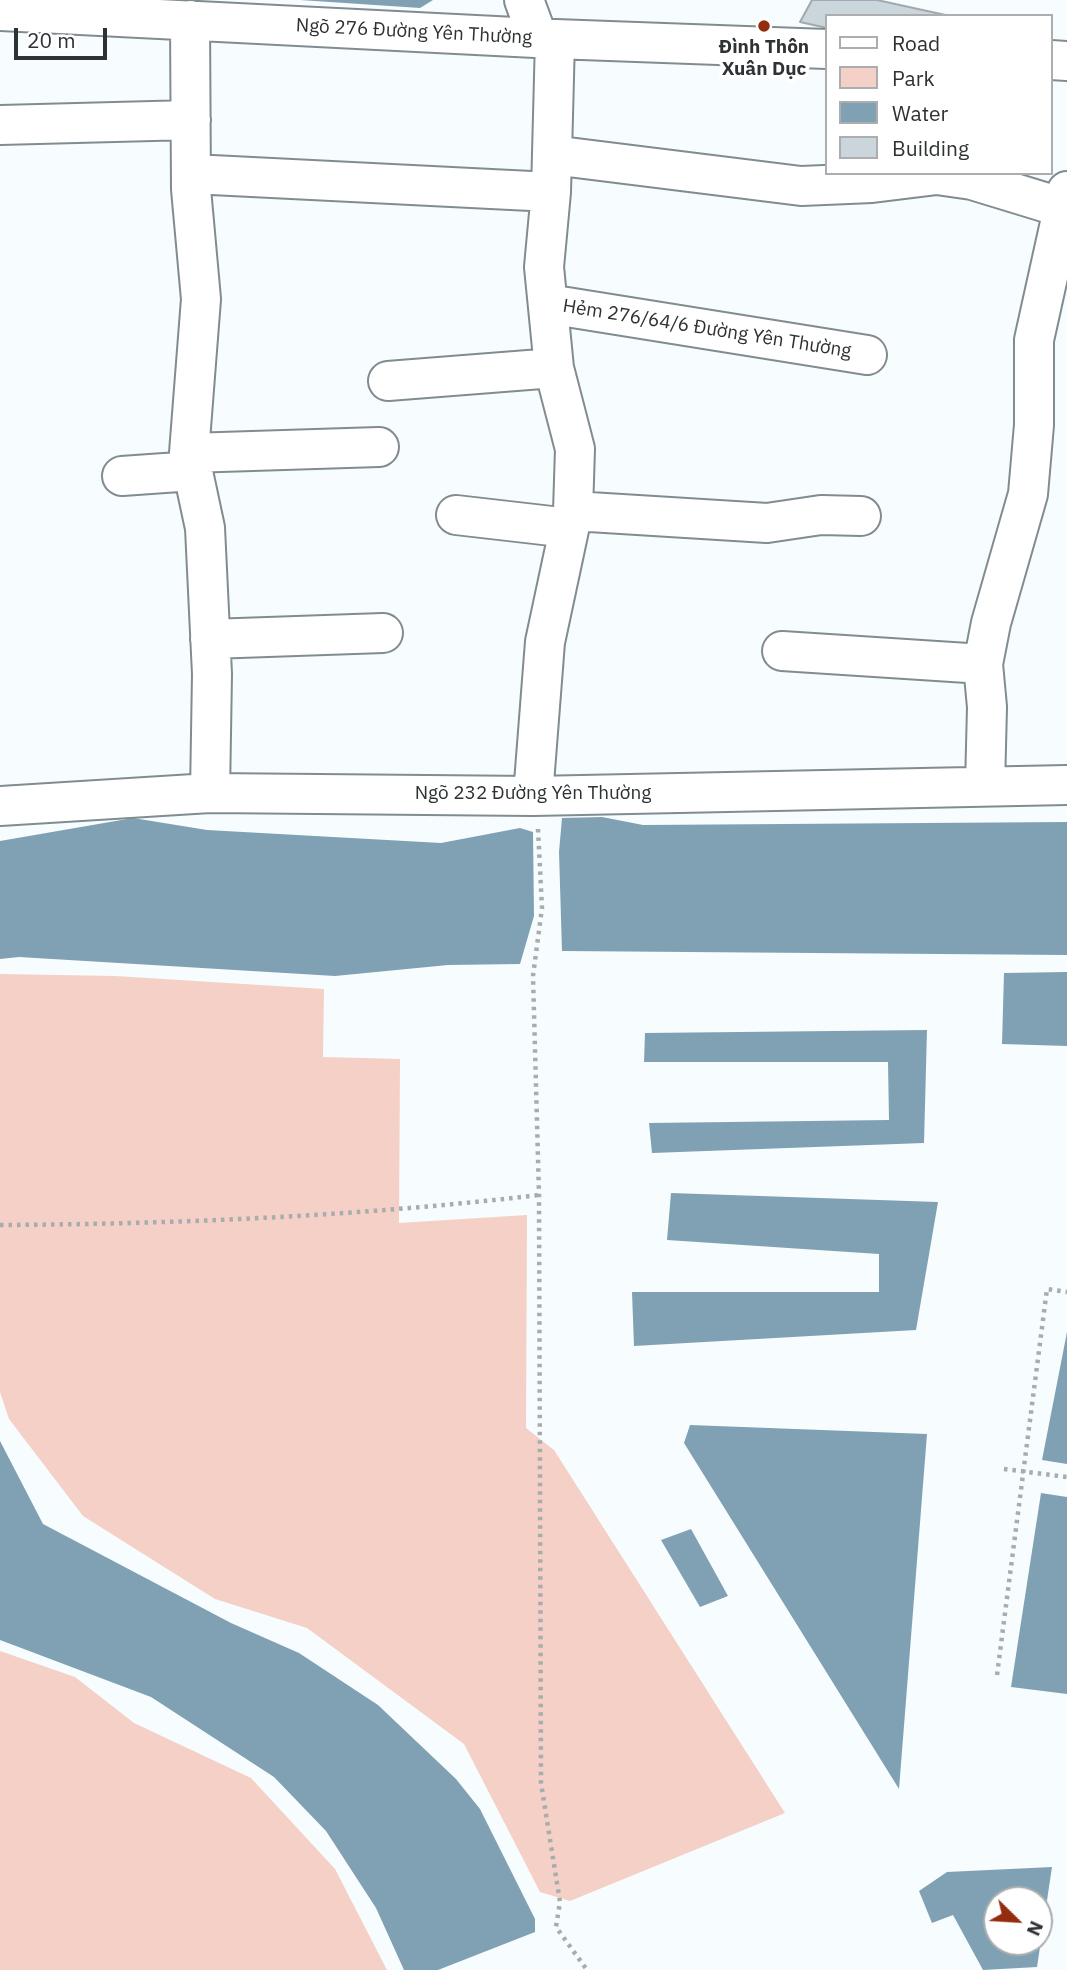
<!DOCTYPE html>
<html>
<head>
<meta charset="utf-8">
<style>
  body { margin:0 }
  #map { position:relative; width:1067px; height:1970px; overflow:hidden; background:#f7fcfe; font-family:"IBM Plex Sans",sans-serif }
  canvas { display:block }
  .legend { position:absolute; left:825px; top:14px; width:228px; height:161px; box-sizing:border-box; background:#fff; border:2px solid #abadae; margin:0; padding:9px 12px; list-style:none; font-size:21px; color:#2e3234 }
  .legend li { display:flex; align-items:center; gap:14px; height:35px }
  .legend b { width:35px; border:2px solid #abadae }
  .north { position:absolute; left:983px; top:1886px; width:70px; height:70px; box-sizing:border-box; background:#fff; border:2px solid #abadae; border-radius:50%; rotate:114deg; font-size:19px; font-weight:700; line-height:28px; text-align:center; color:#2e3234 }
  .north::after { content:''; display:block; margin:auto; width:24px; height:32px; background:#942d0f; clip-path:polygon(50% 0,100% 100%,50% 72%,0 100%) }
  .scale { position:absolute; left:14px; top:28px; width:93px; height:32px; box-sizing:border-box; border:4px solid #2e3234; border-top:0; padding-left:9px; font-size:21px; line-height:24px; white-space:nowrap; color:#2e3234; -webkit-text-stroke:5px #fff; paint-order:stroke }
</style>
</head>
<body>
<div id="map">
<canvas width="1067" height="1970"></canvas>
<ul class="legend">
<li><b style="height:9px;background:#fff"></b>Road</li>
<li><b style="height:19px;background:#f4d0c6"></b>Park</li>
<li><b style="height:19px;background:#80a1b3"></b>Water</li>
<li><b style="height:19px;background:#cbd6dc"></b>Building</li>
</ul>
<div class="north">N</div>
<div class="scale">20 m</div>
</div>
<script>
const c = document.querySelector('canvas').getContext('2d');
c.lineJoin = 'round';
function fillPath(path, color) {
  c.fillStyle = color;
  c.fill(path, 'evenodd');
}
function strokePath(path, color, width, dash) {
  c.strokeStyle = color;
  c.lineWidth = width;
  c.lineCap = dash ? 'butt' : 'round';
  c.setLineDash(dash || []);
  c.stroke(path);
}
function label(font, color, halo, rows, align = 'center') {
  c.font = font + ' "IBM Plex Sans",sans-serif';
  c.lineWidth = 7;
  c.setLineDash([]);
  c.textBaseline = 'middle';
  c.strokeStyle = halo;
  c.fillStyle = color;
  for (const [text, x, y, turn = 0] of rows) {
    c.save();
    c.translate(x, y);
    c.rotate((+turn || 0) * Math.PI / 180);
    c.textAlign = isNaN(turn) ? turn : align;
    if (halo) c.strokeText(text, 0, 0);
    c.fillText(text, 0, 0);
    c.restore();
  }
}
const green = new Path2D(`
  M0,974L115,976L324,989L323,1057L400,1059L399,1223L527,1215L526,1428L554,1450L785,1813L570,1901L540,1892L464,1744L307,1628L215,1599L83,1516L9,1419L0,1392Z
  M0,1651L75,1677L134,1723L251,1778L335,1869L387,1970H0Z`);
const water = new Path2D(`
  M300,0H433L420,8Z
  M602,817L643,825L1067,822V955L562,951L559,852L562,818Z
  M133,818L207,830L441,843L520,828L533,832L534,916L520,964L448,965L335,976L19,957L0,959V841Z
  M1067,972V1046L1002,1044L1004,973Z
  M927,1030L924,1143L652,1153L649,1123L889,1120L888,1062H644L645,1033Z
  M671,1193L938,1202L916,1330L634,1346L632,1292H879V1254L667,1240Z
  M1067,1332V1464L1042,1460Z
  M690,1425L927,1434L899,1789L684,1443Z
  M0,1441L43,1524L231,1623L299,1653L378,1705L456,1779L480,1809L535,1919V1932L438,1970H404L376,1908L326,1831L274,1777L151,1697L0,1640Z
  M1041,1493L1067,1497V1694L1011,1687Z
  M691,1529L728,1596L700,1607L661,1540Z
  M1052,1867L1037,1967L983,1970L953,1915L932,1923L919,1891L947,1872ZM997,1900H1039V1942H997Z`);
const building = new Path2D(`
  M812,0H877L950,16H827V28L800,22Z`);
const path = new Path2D(`
  M538,829L542,908L533,976L539,1195L541,1783L560,1902L556,1927L587,1970
  M0,1225C180,1224 360,1216 539,1195
  M1004,1469L1067,1477
  M997,1675L1047,1289L1067,1292`);
const minor = new Path2D(`
  M524,0L538,38
  M0,11L555,39L827,49
  M190,20L191,189L201,299L189,453L205,528L212,674L210,793
  M1051,60L1067,61
  M0,125L191,120
  M552,155L801,186L872,183L937,175L972,180L1067,209
  M192,174L551,192
  M548,304L867,355
  M388,381L554,368
  M189,453L379,447
  M122,476L193,471
  M573,511L767,523L821,515L861,516
  M456,515L569,528
  M210,639L383,633
  M782,651L983,664
  M985,786L987,707L983,664L991,623L1028,494L1034,425V340L1067,191
  M533,796L545,642L573,511L575,449L554,368L544,267L551,192L555,39
  M0,806L210,793L533,796L1067,785`);
const markers = [
  [764,26,7,"#942d0f"]
];
const streetNames = [
  ["Ngõ 276 Đường Yên Thường",414,32,3],
  ["Hẻm 276/64/6 Đường Yên Thường",707,329,9],
  ["Ngõ 232 Đường Yên Thường",533,794]
];
const poiNames = [
  ["Đình Thôn",764,48],
  ["Xuân Dục",764,70]
];
fillPath(green, '#f4d0c6');
fillPath(water, '#80a1b3');
fillPath(building, '#cbd6dc');
strokePath(building, '#9faaaf', 2);
strokePath(minor, '#818c91', 42);
strokePath(path, '#a7acae', 4.5, [3.5, 5]);
strokePath(minor, '#fff', 38);
for (const [x, y, r, color] of markers) {
  const dot = new Path2D();
  dot.arc(x, y, r, 0, 2 * Math.PI);
  c.fillStyle = color;
  c.fill(dot);
  strokePath(dot, '#fff', 2.5);
}
label('19px', '#2e3234', '#fff', streetNames);
label('bold 19px', '#2e3234', '#fff', poiNames);
</script>
</body>
</html>
